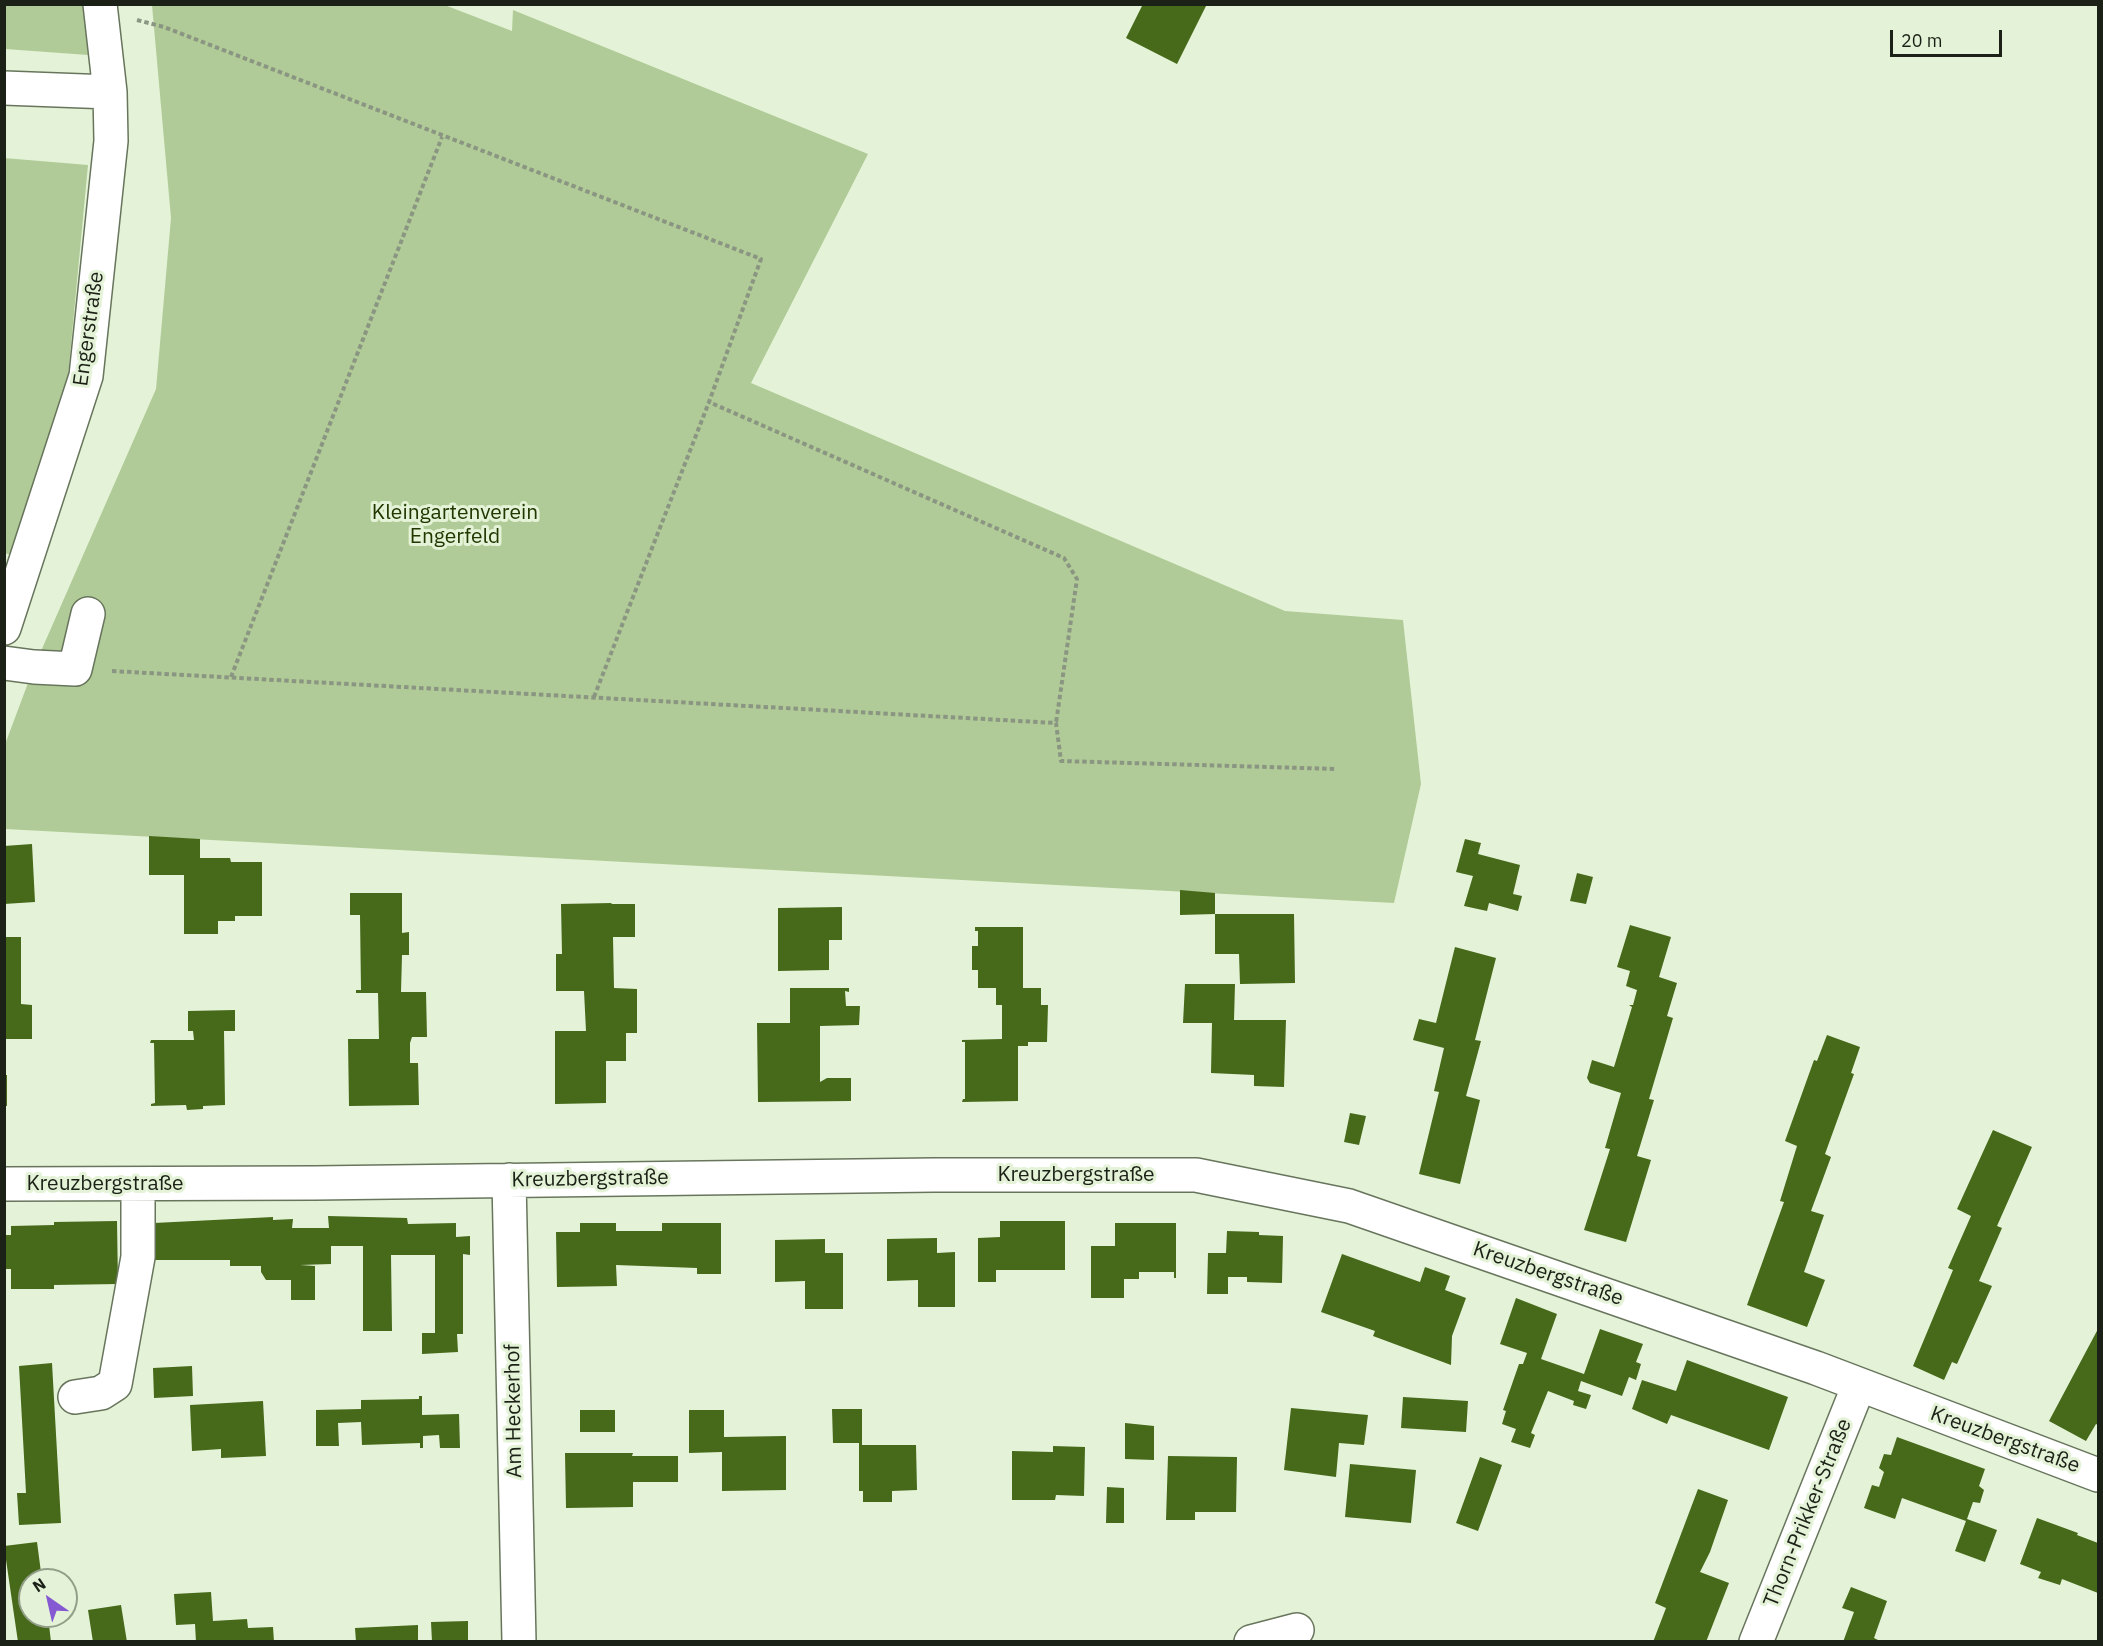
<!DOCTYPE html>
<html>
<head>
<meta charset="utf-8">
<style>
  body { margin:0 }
  #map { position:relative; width:2103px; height:1646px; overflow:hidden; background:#e4f3d7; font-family:"IBM Plex Sans",sans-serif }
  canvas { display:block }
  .frame { position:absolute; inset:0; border:6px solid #1c2117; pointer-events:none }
  .north { position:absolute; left:18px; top:1568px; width:60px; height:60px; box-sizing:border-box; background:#e4f3d7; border:2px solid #949f8a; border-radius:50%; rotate:326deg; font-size:16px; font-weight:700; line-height:24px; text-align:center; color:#1c2117 }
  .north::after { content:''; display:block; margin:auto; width:21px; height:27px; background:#8559d2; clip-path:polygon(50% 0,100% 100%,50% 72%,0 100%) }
  .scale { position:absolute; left:1890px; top:30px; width:112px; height:27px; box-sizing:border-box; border:3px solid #1c2117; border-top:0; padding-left:8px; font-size:18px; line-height:21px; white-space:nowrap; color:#1c2117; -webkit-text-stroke:4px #e4f3d7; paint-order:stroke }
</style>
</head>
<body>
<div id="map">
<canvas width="2103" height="1646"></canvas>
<div class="frame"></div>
<div class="north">N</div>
<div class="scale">20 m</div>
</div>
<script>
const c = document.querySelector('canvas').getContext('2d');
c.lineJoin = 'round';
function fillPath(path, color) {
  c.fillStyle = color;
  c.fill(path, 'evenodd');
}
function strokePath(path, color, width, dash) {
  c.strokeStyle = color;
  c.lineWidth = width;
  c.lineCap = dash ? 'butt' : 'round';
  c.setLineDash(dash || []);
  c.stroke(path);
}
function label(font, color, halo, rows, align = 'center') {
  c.font = font + ' "IBM Plex Sans",sans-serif';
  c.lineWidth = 6;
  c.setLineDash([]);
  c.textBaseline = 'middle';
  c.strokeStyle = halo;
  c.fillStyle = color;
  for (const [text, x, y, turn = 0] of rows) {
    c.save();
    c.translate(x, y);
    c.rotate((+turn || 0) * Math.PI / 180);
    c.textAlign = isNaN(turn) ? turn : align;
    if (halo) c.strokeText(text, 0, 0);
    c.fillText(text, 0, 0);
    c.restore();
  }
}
const green = new Path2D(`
  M442,4L512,31L513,10L868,154L751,383L1285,611L1403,620L1421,784L1394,903L5,829L4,747L34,667L156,389L171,218L152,5Z
  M4,5H83L88,55L5,49Z
  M4,158L88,165L68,376L12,555L4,553Z`);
const building = new Path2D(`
  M1143,4H1207L1177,64L1126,38Z
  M149,836L200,839V858H230L231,862H262V916H235V921H218V934H184V875H149Z
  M1465,839L1481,843L1478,854L1520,865L1513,894L1522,896L1518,911L1489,903L1487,911L1464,906L1473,876L1456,872Z
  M32,844L35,902L4,904V846Z
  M1577,873L1593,877L1586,904L1570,901Z
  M1180,890L1215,893V914L1180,915Z
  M350,893H402V933L409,932V955H402L401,992H426L427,1037H412L410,1043V1063H418L419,1105L349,1106L348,1039H379L378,993H356V990H361L360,915H350Z
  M612,903L611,904H635V937H613L614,988L637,989V1033H626V1061H606V1103L555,1104V1031H586L584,991H556V954H562L561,904Z
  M842,907V940H829V970L778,971V908Z
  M1215,914H1294L1295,983L1240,984L1239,954H1215Z
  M1630,925L1671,937L1659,977L1677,983L1667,1016L1673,1018L1649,1099L1654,1100L1637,1156L1651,1160L1626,1242L1584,1230L1610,1149L1605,1148L1621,1093L1590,1083L1587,1078L1592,1060L1614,1067L1632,1007L1629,1005H1633L1637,990L1626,986L1630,971L1617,967Z
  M975,927H1023V988H1041V1005H1048L1047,1042H1028V1046H1018V1101L962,1102L963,1099H965V1042H962V1040L1002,1039V1005H996V988H978V970H972V946H978V931H975Z
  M4,937H21V1004L32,1005V1039H4Z
  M1455,947L1496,958L1475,1040L1481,1041L1466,1096L1480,1100L1460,1184L1419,1174L1439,1092L1434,1091L1444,1048L1413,1040L1419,1019L1436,1023Z
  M1185,984H1235L1234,1020H1286L1284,1087L1254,1086V1075L1211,1073L1212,1023H1183Z
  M790,988H849V992L845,991L846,1006H860L859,1025L820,1026V1082L827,1078H851V1101L758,1102L757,1023H790Z
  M235,1010V1031H224L225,1105L203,1106V1109L187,1110L186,1105L151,1106V1104L155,1103L154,1043H150L151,1040H194L193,1031H188V1011Z
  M1827,1035L1860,1047L1851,1073L1854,1074L1825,1154L1831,1157L1811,1211L1824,1215L1804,1272L1825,1280L1807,1327L1747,1305L1784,1202L1780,1201L1797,1146L1785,1141L1814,1060L1817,1061Z
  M4,1075H7V1106H4Z
  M1350,1113L1366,1116L1359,1145L1344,1142Z
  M1993,1130L2032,1147L1997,1226L2002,1228L1979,1281L1992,1286L1957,1364L1952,1362L1944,1380L1913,1366L1953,1270L1948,1268L1971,1216L1957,1209Z
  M328,1216L407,1218L408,1224L456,1223V1237L470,1236V1255L463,1254V1334H457L458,1352L422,1354V1333H435V1255H391L392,1331H363V1246H331V1264L300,1265L315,1266V1300H291V1280H266L261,1272V1266H230V1260H148L154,1223L273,1217V1220L293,1219L292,1228H329Z
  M117,1221L118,1284L54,1285V1289H11V1269H4V1235H11V1226L54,1225V1222Z
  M1000,1221H1065V1270H996V1282H978V1238L1000,1237Z
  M580,1223H616V1231H662V1223H721V1274H697V1268L616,1265L617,1286L557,1287L556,1232H580Z
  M1115,1223H1176V1278H1174V1272H1139V1279H1124V1298H1091V1246H1115Z
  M1227,1231L1259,1232V1235L1283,1236L1282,1283L1247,1282V1277H1228V1294H1207L1208,1253H1226Z
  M937,1238V1253L955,1252V1307H918V1280L887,1281V1239Z
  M825,1239V1253H843V1309H805V1281L775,1282V1240Z
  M1342,1254L1420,1282L1425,1267L1450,1276L1445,1290L1466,1298L1452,1336L1451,1365L1373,1336L1375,1331L1321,1312Z
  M1516,1298L1557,1314L1541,1359L1584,1374L1600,1329L1643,1344L1636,1362L1641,1364L1636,1380L1629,1377L1622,1396L1581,1381L1578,1391L1591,1395L1586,1409L1573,1405L1574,1401L1548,1391L1531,1433L1535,1435L1530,1448L1511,1442L1516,1429L1502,1424L1506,1411L1503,1410L1519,1364H1523L1527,1353L1500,1344Z
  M2098,1329V1425L2096,1424L2086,1441L2049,1421Z
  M1687,1360L1788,1397L1769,1450L1671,1415L1667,1424L1632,1409L1642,1380L1676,1391Z
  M52,1363L61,1523L19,1525L17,1493H26L19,1366Z
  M192,1366L193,1396L154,1398L153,1368Z
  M419,1396H422V1415L459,1414L460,1448H440L439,1435L423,1436V1448H420V1443L362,1445L361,1422L338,1423L339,1446H316V1410L361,1409V1400L419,1399Z
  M1403,1397L1468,1401L1466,1432L1401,1428Z
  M263,1401L266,1456L221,1458V1449L192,1451L190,1405Z
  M1291,1408L1368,1415L1364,1445L1339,1443L1336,1477L1284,1470Z
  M832,1409H862V1445H916L917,1490L892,1491V1502H863V1491H859V1443H833Z
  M580,1410H615V1432H580Z
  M689,1410H724V1437L786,1436V1490L722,1491V1452L689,1453Z
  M1125,1423L1154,1426V1460L1125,1459Z
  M1897,1437L1985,1469L1979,1486L1984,1490L1980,1503L1973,1502L1967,1519L1997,1530L1985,1562L1955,1551L1966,1521L1902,1498L1895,1519L1864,1508L1872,1485L1879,1487L1884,1472L1879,1468L1884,1454L1891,1455Z
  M1053,1446L1085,1447L1084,1496L1056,1495L1055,1500H1012V1451L1053,1452Z
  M565,1453H633L632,1456H678V1482H633V1507L566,1508Z
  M1168,1456L1237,1457L1236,1512H1195V1520H1166Z
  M1480,1457L1502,1465L1478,1531L1456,1523Z
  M1350,1464L1416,1470L1411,1523L1345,1517Z
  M1107,1487L1124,1488V1523H1106Z
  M1698,1489L1728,1500L1710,1552L1700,1572L1729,1583L1706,1642H1653L1666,1608L1655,1603Z
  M2037,1518L2078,1533L2077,1535L2098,1543V1593L2062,1579L2060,1585L2038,1578L2041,1572L2020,1564Z
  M37,1542L42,1580H30V1616H48L51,1642H18L4,1546Z
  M1851,1587L1887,1601L1874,1638L1882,1642H1843L1854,1612L1842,1608Z
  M211,1592L213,1621L247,1619L248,1628L273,1627L274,1642H196L195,1624L176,1625L174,1594Z
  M121,1605L127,1642H93L88,1610Z
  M468,1621V1642H432L431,1622Z
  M418,1625V1642H356L355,1628Z`);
const path = new Path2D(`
  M137,20L164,27L761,259L709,402L1064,558L1077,579L1056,723
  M112,671L1056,723L1061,761L1337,769
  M231,677L442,137
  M594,697L709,402`);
const minor = new Path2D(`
  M4,88L110,92
  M4,628L86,376L111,141L110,92L100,4
  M4,663L34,667L75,669L88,614
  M509,1180L519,1642
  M4,1184L315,1183L934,1175H1196L1349,1206L1816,1368L2098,1475
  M75,1397L101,1393L115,1384L138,1257V1184
  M1251,1642L1297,1630
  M1756,1642L1859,1385`);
const streetNames = [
  ["Engerstraße",89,329,-82],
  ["Kreuzbergstraße",1076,1175],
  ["Kreuzbergstraße",590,1179,-1],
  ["Kreuzbergstraße",105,1184],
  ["Kreuzbergstraße",1548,1274,19],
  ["Am Heckerhof",514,1411,-91],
  ["Kreuzbergstraße",2005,1440,20],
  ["Thorn-Prikker-Straße",1808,1513,-68]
];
const parkNames = [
  ["Kleingartenverein",455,513],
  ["Engerfeld",455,537]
];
fillPath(green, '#b0cb97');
fillPath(building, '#46691a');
strokePath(minor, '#68755d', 36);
strokePath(path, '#8b9682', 4, [4.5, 3]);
strokePath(minor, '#fff', 33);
label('21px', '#1c2117', '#e4f3d7', streetNames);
label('21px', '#203700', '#e4f3d7', parkNames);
</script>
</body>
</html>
